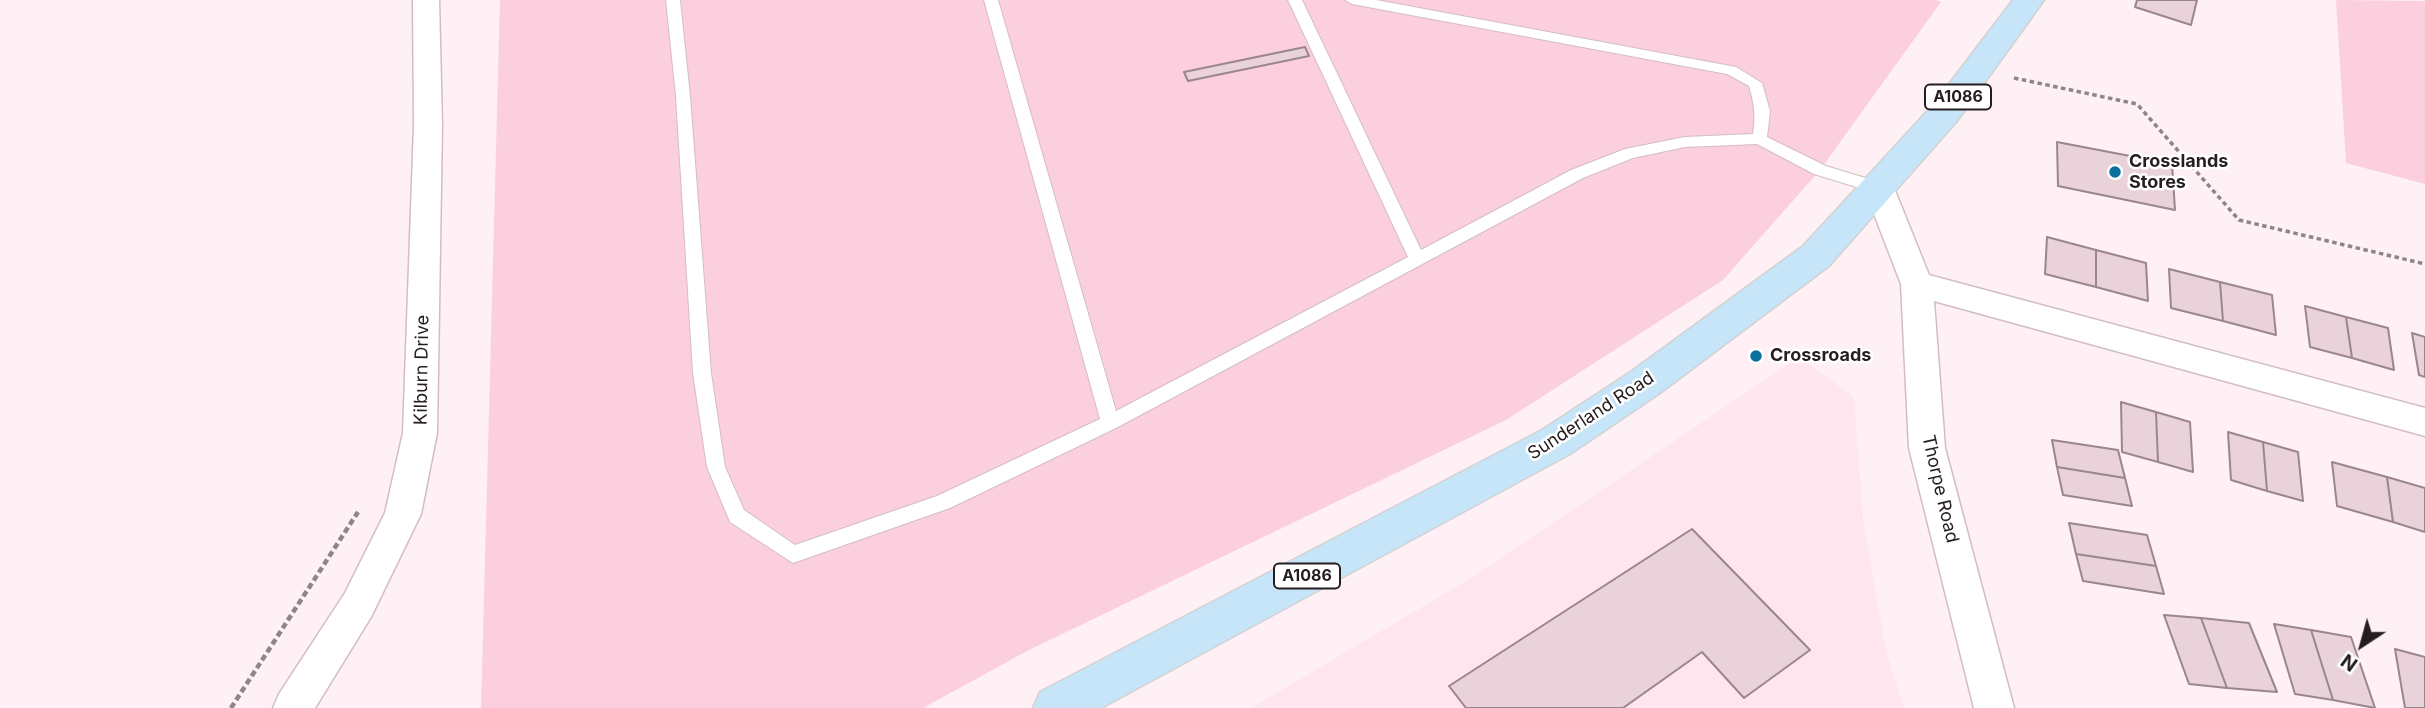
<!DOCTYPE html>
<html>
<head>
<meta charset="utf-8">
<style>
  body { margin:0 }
  #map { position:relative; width:2425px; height:708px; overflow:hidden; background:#fef0f4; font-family:Inter,sans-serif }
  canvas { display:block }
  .north { position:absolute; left:2327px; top:610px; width:70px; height:70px; -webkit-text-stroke:5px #fff; paint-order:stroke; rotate:216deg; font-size:19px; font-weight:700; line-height:28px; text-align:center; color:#251d1f }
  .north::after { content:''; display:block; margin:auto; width:24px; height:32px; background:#251d1f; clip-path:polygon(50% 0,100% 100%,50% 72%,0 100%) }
</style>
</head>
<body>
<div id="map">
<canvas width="2425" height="708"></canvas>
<div class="north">N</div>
</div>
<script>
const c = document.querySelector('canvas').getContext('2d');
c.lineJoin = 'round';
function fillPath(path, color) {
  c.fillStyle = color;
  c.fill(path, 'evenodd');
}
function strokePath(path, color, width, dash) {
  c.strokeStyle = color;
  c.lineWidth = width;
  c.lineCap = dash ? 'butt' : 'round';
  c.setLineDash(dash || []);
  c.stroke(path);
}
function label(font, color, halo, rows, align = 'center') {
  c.font = font + ' Inter,sans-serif';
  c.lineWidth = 5;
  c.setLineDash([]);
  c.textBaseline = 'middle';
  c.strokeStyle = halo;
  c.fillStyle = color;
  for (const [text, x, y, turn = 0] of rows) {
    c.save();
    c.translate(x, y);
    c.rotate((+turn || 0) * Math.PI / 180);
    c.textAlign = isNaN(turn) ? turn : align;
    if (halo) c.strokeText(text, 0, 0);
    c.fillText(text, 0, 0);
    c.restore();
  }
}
const built = new Path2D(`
  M1799,357L1854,397L1863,519L1886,651L1904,708H1251L1473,577Z`);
const green = new Path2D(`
  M500,0H1936L1941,2L1820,170L1723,280L1506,420L1027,651L923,708H481Z
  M2336,0L2425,1V184L2346,163Z`);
const building = new Path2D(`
  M2137,0H2197L2191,25L2135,7Z
  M1305,47L1309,56L1188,81L1184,72Z
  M2057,142L2172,164L2175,210L2058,186Z
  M2047,237L2096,250V287L2045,274Z
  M2096,250L2146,263L2148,301L2096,287Z
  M2169,269L2220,282L2223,321L2171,308Z
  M2220,282L2272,295L2276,335L2223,321Z
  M2305,306L2346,317L2352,358L2310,347Z
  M2346,317L2388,328L2394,370L2352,358Z
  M2412,333L2425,337V377L2419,375Z
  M2121,402L2156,412L2158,462L2122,452Z
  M2156,412L2190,422L2193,472L2158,462Z
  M2228,432L2263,442L2267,491L2231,480Z
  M2052,440L2118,450L2125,478L2057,467Z
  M2263,442L2298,452L2303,501L2267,491Z
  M2332,462L2387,477L2393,522L2337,506Z
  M2057,467L2125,478L2132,506L2063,495Z
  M2387,477L2425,488V532L2393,522Z
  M2069,523L2147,535L2156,566L2076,554Z
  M1692,529L1810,650L1744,698L1702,652L1623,708H1466L1449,686Z
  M2076,554L2156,566L2164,594L2083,581Z
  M2164,615L2201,618L2227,688L2189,684Z
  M2201,618L2249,623L2277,692L2227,688Z
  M2274,624L2311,630L2333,700L2295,694Z
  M2311,630L2351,637L2375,708L2333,700Z
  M2395,649L2425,657V708H2405Z`);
const pathFar1 = new Path2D(`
  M2014,78L2137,104L2239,220L2425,264`);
const path = new Path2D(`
  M231,708L358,512`);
const service = new Path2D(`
  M666,0H680L690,96L711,373L725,467L744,510L795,545L937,496L1100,419L984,0H998L1116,411L1408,257L1288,0H1302L1421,250L1571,170L1625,149L1685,137L1753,134C1756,117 1754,102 1749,86L1727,74L1352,4L1345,0H1376L1736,67L1762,83L1770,111L1767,137L1826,166L1885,184L1887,188L1879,194L1814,174L1757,144L1685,147L1633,158L1583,178L1116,428L950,508L793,563L730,522L707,467L693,373L676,96Z`);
const minor = new Path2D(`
  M413,0H439L442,125L437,433L421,514L371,617L315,708H273L279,694L345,593L385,513L403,433L414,125Z
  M1879,177L1890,180L1894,188L1929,275L2425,408V436L1934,301L1945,448L2014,708H1974L1909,448L1901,284L1864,188L1868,180Z`);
const primary = new Path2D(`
  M2013,0H2044L1957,121L1829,266L1660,393L1570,454L1101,708H1033L1040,692L1542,430L1632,371L1803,246L1933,105Z`);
const markers = [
  [2115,172,7,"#0a709d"],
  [1756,356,7,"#0a709d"]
];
const shields = [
  [1958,97,66],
  [1307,576,66]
];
const shieldNames = [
  ["A1086",1958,97],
  ["A1086",1307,576]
];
const poiNames = [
  ["Crosslands",2129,162],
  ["Stores",2129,183],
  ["Crossroads",1770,356]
];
const streetNames = [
  ["Kilburn Drive",422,370,-89],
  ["Sunderland Road",1591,416,-33],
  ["Thorpe Road",1940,489,77]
];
fillPath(built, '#ffe5ed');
fillPath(green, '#fccfde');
fillPath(building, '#e9d2d9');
strokePath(building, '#9b868c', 2);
strokePath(service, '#d3bdc4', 2);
strokePath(minor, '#d3bdc4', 3);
strokePath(primary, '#d3d2d2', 3);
strokePath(pathFar1, '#8f8487', 3.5, [4.5, 3.5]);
strokePath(path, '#8f8487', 4.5, [6, 3.5]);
fillPath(service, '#fff');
fillPath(minor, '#fff');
fillPath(primary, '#c7e5f8');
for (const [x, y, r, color] of markers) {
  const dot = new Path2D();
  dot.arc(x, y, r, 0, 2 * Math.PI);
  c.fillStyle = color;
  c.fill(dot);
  strokePath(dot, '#fff', 2.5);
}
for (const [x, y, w] of shields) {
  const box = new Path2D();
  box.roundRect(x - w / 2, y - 12.5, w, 25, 5);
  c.fillStyle = '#fff';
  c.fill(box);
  strokePath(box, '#251d1f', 2);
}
label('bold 16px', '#251d1f', null, shieldNames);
label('bold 18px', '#251d1f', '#fff', poiNames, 'left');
label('18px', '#251d1f', '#fff', streetNames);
</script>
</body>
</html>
